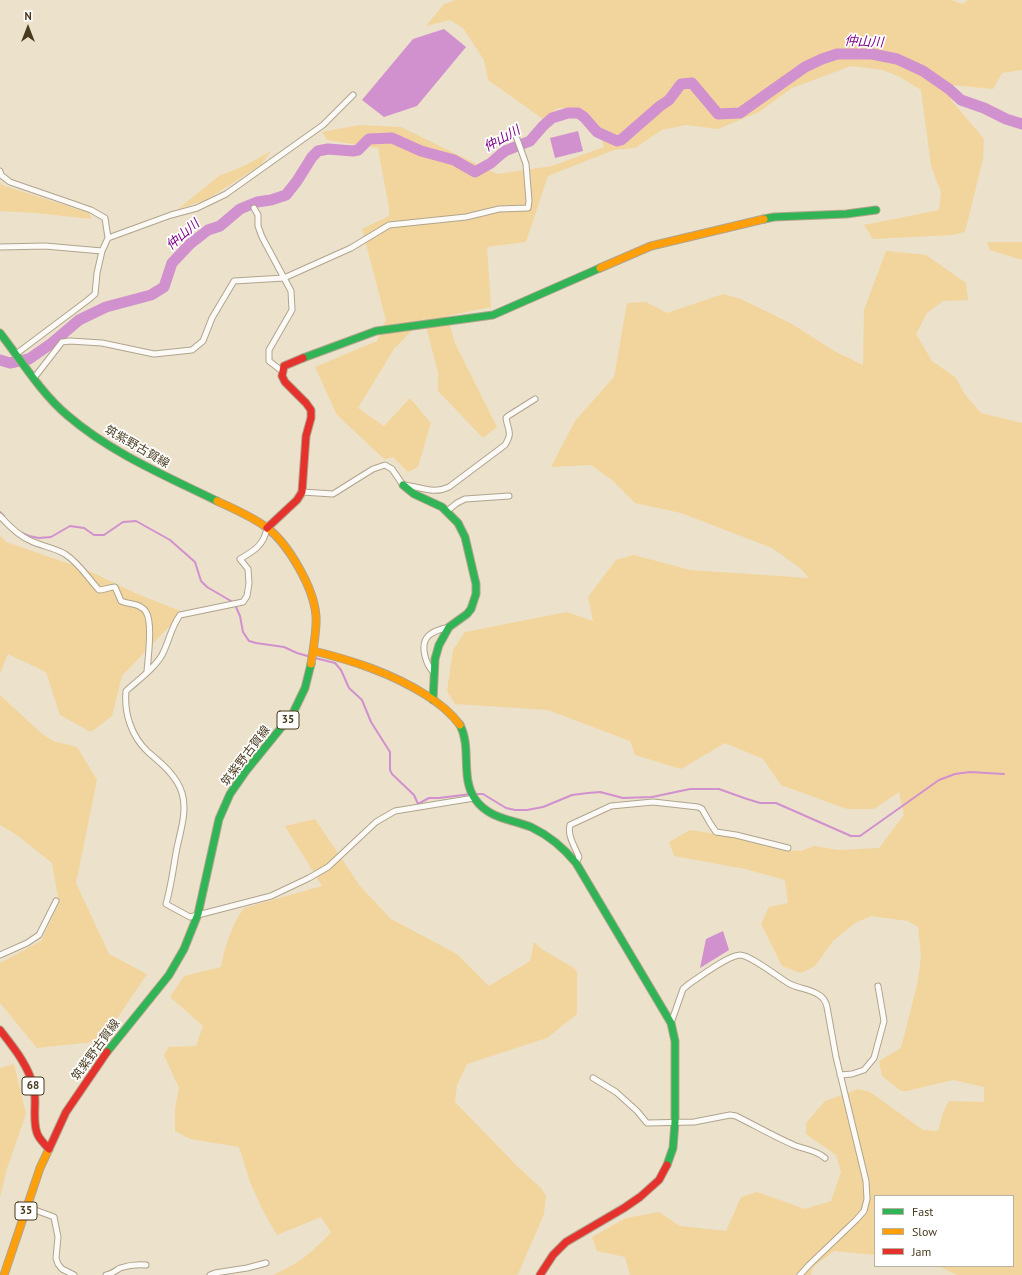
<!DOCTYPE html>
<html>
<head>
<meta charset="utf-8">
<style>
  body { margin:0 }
  #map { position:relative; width:1022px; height:1275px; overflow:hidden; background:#ece1ca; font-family:"PT Sans",sans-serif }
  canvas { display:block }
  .legend { position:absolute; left:874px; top:1195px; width:140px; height:72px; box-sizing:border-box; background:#fff; border:1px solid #b6b0a5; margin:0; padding:5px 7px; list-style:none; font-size:12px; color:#483a1d }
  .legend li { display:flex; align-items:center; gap:8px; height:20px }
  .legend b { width:20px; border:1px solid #b6b0a5 }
  .north { position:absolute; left:8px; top:8px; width:40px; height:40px; -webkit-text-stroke:3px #fff; paint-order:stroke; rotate:0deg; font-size:11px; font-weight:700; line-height:16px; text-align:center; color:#483a1d }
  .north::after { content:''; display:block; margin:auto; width:14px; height:18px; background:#483a1d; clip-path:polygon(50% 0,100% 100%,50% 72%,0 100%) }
</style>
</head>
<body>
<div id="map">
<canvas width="1022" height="1275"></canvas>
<ul class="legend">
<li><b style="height:5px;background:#30b455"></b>Fast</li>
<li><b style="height:5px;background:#ff9f0a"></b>Slow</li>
<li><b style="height:5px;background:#e5322d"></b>Jam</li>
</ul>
<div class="north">N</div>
</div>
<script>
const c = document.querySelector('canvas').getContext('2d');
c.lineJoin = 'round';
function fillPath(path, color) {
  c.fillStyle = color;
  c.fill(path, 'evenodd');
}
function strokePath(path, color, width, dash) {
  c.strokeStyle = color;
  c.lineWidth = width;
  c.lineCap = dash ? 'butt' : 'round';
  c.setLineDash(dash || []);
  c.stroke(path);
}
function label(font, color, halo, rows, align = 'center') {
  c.font = font + ' "PT Sans","Noto Sans JP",sans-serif';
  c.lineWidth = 3.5;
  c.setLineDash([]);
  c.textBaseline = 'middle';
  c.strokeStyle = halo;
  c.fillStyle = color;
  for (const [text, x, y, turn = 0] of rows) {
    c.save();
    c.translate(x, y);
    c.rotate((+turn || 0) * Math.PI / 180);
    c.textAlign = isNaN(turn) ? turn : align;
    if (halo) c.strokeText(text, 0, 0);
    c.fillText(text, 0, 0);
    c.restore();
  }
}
const green = new Path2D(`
  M456,0H951L963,4L968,0H1022V70L1002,73L993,89L952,85L951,100L984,139L983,159L965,232L952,235L873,239L864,225L939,210L941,192L931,166L921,90L900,77L883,70L851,66L792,88L759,112L718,129L686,125L662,130L635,148L614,150L548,176L526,242L487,247L491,307L447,316L455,343L497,427L483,438L438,391V373L424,318L394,349L358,408L384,426L410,398L431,423L418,467L408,472L393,457L384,459L337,415L315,367L377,341L386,320L362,229L389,216V208L378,148L327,140L322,132L359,125L401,127L497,174L552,166L604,147L600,132L577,109L558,108L543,119L488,80L484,60L463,28L450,20L426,26L444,4Z
  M271,151L261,165L206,200L178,209L219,176L246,165Z
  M0,182L2,185L89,213L92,219L35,213L0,211Z
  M987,242H1022V260L990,250Z
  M886,251L926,255L966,283L968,300L943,301L927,313L916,334L932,361L955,377L966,396L981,413L1022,423V1275H957L938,1266H1013V1196H875V1255L834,1251L813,1267L811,1275H630L625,1257L597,1251L592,1237L626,1218L659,1212L680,1226L726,1231L741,1197L757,1192L805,1209L831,1201L841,1172L836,1155L806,1134V1123L825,1101L858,1089L870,1092L923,1130L938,1131L943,1113L949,1101L984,1102V1087L953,1080L907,1091H901L882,1076L879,1061L901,1048L918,981L921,956L918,927L908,921L871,916L855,923L833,941L815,966L801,973L782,966L761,924L769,907L788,903L785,880L745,869L674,856L669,842L690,830L723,835L781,850L801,851L814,846L839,850L879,848L904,815L899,792L874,809H847L781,785L763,759L725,743L681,769L635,755L630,741L548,710L455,704L447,691L453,650L465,632L567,612L593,621L588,597L616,560L634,555L690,570L809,578L800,568L772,548L681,513L635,503L612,480L591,465L551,467L575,421L614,377L627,303L646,302L667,313L723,294L741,299L792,324L834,351L863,365L864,310Z
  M0,535L6,542L87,570L135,593L183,612L122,676L112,716L91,732L60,715L46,672L8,654L0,674Z
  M0,695L41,733L53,741L77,747L97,780L76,883L109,954L147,974L102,1041L37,1048L0,1003V963L41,941L59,903L52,863L17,835L0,825Z
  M315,819L360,886L391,919L457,954L489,986L530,961L534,942L543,950L574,968L577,972V1014L547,1038L467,1064L457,1085L455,1102L518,1167L541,1188L546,1196L544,1214L518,1274L516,1275H273C298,1264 313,1252 331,1232L321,1217L277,1235L263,1211L250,1182L239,1147L190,1139L175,1131V1108L179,1088L164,1055L169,1047L196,1046L203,1026L170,997L184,976L221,967C225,946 231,926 244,908L322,886L285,826Z
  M14,1064L26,1114L7,1169L0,1197V1068Z`);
const water = new Path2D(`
  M444,29L466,47L417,106L384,117L362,100L413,39Z
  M578,131L583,151L555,158L550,138Z
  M723,931L729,950L700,968L706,939Z`);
const stream = new Path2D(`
  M0,512L4,516
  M20,532L29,536L39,538L51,537L70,526L84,528L94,535H104L123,522L136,521L170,540L195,562L201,581L207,587L231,601L236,607L240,616L243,632L249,641L256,643L284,647L297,653L311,657
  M315,658L335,663L341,670L349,688L362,700L371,722L390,752V770L392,774L414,795L418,804L429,798H439L471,794
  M475,794H483L506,808L515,810H527L543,807L572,795L588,793L600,792L623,798L652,797L690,789H719L744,798L760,803H776L851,836H860L939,780L955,774L970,772L1004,774`);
const river = new Path2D(`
  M0,360L10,363L29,359L52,343L79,320L106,307L151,295L164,287L172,263L190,244L208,230L220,226L240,209L257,202L271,200L286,195L297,181L312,157L318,151L328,149L353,151L358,150L369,139L392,138L421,151L454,160L475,172L491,163L500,155L505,151L530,141L543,126L552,118L568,113H578L584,117L597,132L617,141L621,140L660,106L669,100L681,84L692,83L718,114L740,113L805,67L822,59L837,54H872L897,59L923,71L949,89L961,100L984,108L1006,119L1022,124`);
const street = new Path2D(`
  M0,171L1,175L10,182L71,203L91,210L105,218L108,238L102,251L97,273L95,294L88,300L16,354
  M254,208L258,215V226L262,237L291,291L292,310L269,350V361L282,371
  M108,238L171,215L197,208L226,194L323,125L353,95
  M0,247L45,246L102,251
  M34,378L62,342L70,341L102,343L154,354L192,350L203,341L212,318L234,281L284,278L351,248L389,225L466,217L499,209L528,208L529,201L526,164L516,136
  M302,492L333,494L373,469L385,465L392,469L403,485C420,486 432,495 449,487L505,445C513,432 508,431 506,418L508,416L535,399
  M447,511L457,503L465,499L509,496
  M0,516C8,525 19,536 31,541C42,546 55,548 65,554C79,563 88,578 99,590C105,590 109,587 115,587L121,601C127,604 133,603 139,606C141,607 145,610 146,612C153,622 148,659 147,671
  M267,528C264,545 254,551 240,559L248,569L249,583L247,596L243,602L180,615C171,627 169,642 162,655C154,669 138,680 126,691C124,713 131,736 148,752C161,763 177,776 182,793C188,812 179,835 176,853C173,870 171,887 166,904L190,917L271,896L309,878L328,867L376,822L395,811L474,798
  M434,673C429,667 427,664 425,656C420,636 432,631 449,627
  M576,863L579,857C575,847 567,835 570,825L611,806L653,802L698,807L702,809L710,823L716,832L736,835L788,848
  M0,955L27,943L39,935L56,901
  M671,1023L683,989L689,984C701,976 727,956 740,955C750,955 778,977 788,983C798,989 809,988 819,995C824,998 826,1002 827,1007L836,1057L866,1181L867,1199L864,1211L856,1220L809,1265L800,1275
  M840,1075L852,1074L864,1070L874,1058L884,1021L878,986
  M593,1078L616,1092L637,1111L647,1123L694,1122L730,1115L736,1116C756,1126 775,1137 796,1146C805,1149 818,1151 825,1158
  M27,1207L54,1217L58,1237L56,1258L58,1264L62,1269L74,1275
  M106,1275C112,1274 115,1271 120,1268C129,1265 137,1264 146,1265
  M210,1275L215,1273L247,1268L266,1263`);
const fast = new Path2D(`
  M764,219L774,217L846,214L876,210
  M0,333C21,360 41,393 67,415C111,453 166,476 217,501
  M303,358L376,331L493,315L600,268
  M403,485L414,494L442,507L458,523L465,537L476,584V594L471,609L467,614L449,627L439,645L435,659L433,700
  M460,725C472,748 460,777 475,799C489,819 511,819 531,827C550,836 563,847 576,863L671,1023L675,1041V1122L673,1148L667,1165
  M107,1052L169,975L184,949L198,914L219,819L230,794L246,771L293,713L305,688L311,664`);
const slow = new Path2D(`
  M600,268L651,246L764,219
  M217,501C234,509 251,516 266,527C288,543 314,588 316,616C317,631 313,649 311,664
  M314,651C354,661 391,673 426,695C439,703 451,713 460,725
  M4,1275L40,1168L49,1149`);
const jam = new Path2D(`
  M267,528L297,500L302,492L306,436L311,418V410L306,403L285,382L282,376L284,366L303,358
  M0,1030C14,1048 29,1066 34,1089C37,1103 32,1119 37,1133C39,1139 44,1143 48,1148
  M49,1149L66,1112L107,1052
  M540,1275L553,1255L566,1242L624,1208L640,1197L659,1180L667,1165`);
const shields = [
  [288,720,22],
  [33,1086,22],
  [26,1211,22]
];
const shieldNames = [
  ["35",288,720],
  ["68",33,1086],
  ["35",26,1211]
];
const streetNames = [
  ["筑紫野古賀線",137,447,30],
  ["筑紫野古賀線",246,756,-53],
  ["筑紫野古賀線",96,1050,-54]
];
const waterNames = [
  ["仲山川",864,42,3],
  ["仲山川",502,139,-29],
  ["仲山川",183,235,-41]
];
fillPath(green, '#f2d59d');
fillPath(water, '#d190ce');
strokePath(stream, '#d190ce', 2);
strokePath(river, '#d190ce', 11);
strokePath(street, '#b0a48d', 7);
strokePath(fast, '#b0a48d', 9);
strokePath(slow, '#b0a48d', 9);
strokePath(jam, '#b0a48d', 9);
strokePath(street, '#fcfaf7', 5);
strokePath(fast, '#30b455', 7);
strokePath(slow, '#ff9f0a', 7);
strokePath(jam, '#e5322d', 7);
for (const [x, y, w] of shields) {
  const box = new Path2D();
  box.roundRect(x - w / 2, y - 9, w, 18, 3);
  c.fillStyle = '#fff';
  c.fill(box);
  strokePath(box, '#483a1d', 1);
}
label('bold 11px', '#483a1d', null, shieldNames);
label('12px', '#483a1d', '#fff', streetNames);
label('italic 13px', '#7d0189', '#fff', waterNames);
</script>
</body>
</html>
